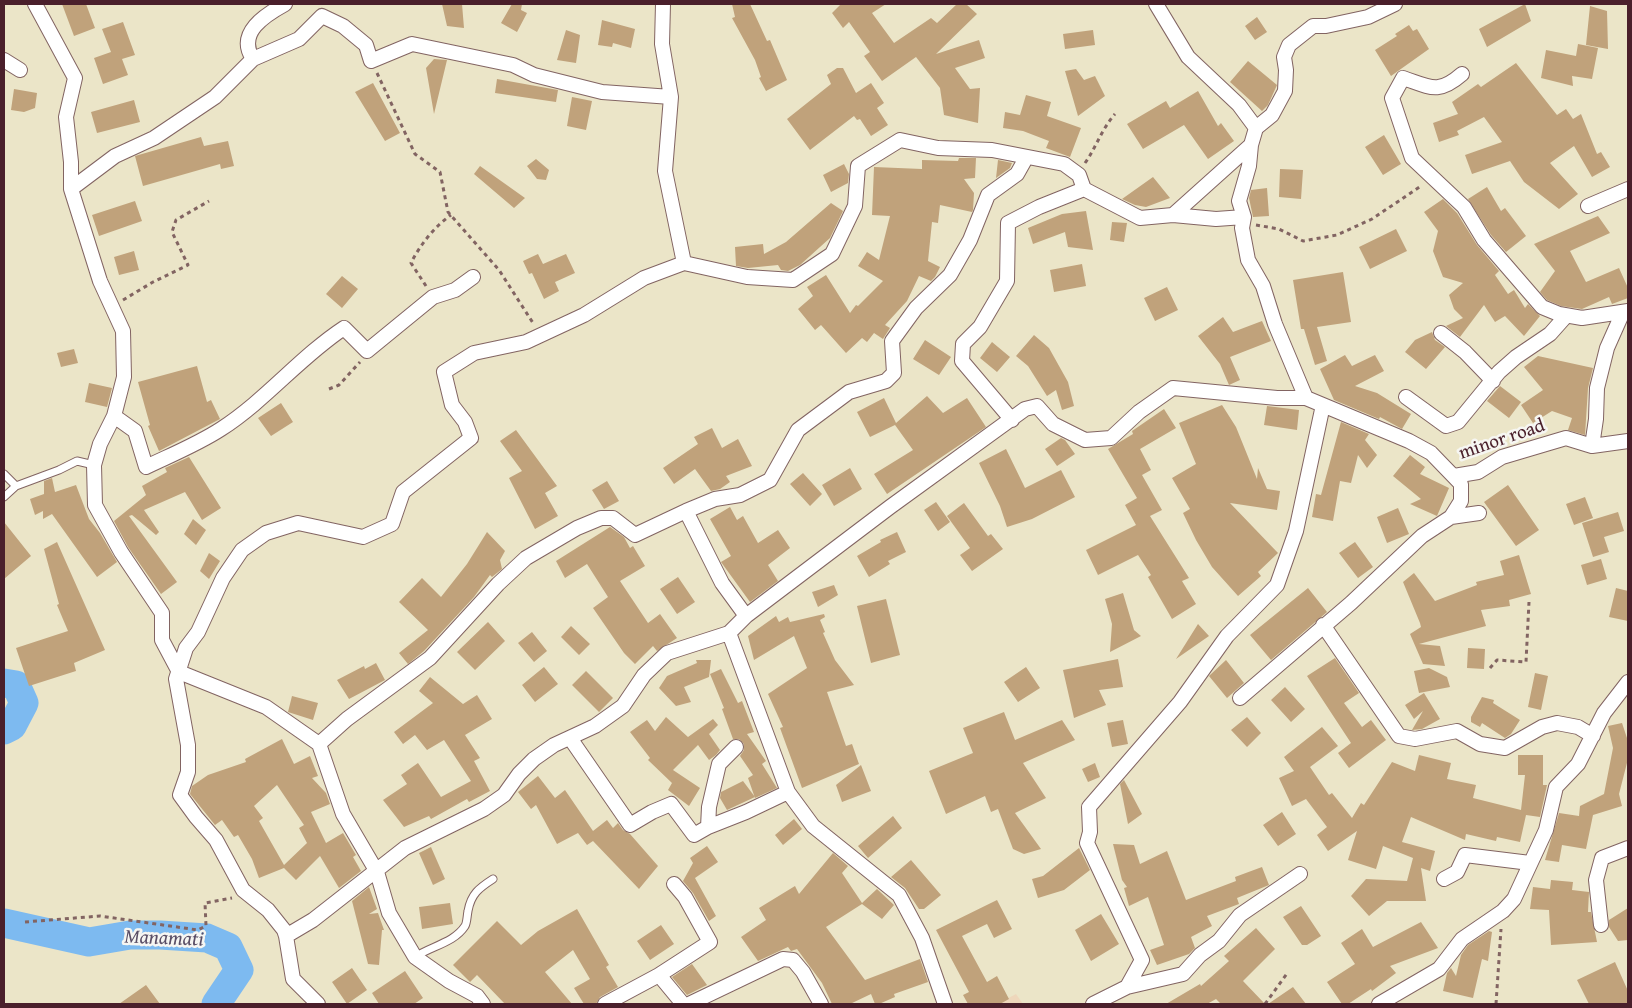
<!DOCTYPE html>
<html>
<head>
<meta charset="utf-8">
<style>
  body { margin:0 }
  #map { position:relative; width:1632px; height:1008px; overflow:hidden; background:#ebe5c8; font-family:"Gentium Book Plus",serif }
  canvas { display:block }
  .frame { position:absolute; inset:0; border:5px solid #4a1f2b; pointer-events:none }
</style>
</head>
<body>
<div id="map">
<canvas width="1632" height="1008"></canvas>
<div class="frame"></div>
</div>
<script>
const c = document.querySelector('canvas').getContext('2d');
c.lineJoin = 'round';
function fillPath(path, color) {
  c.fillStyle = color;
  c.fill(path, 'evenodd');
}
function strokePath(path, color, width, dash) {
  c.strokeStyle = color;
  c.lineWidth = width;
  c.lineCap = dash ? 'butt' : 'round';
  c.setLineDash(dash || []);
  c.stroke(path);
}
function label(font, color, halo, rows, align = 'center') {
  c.font = font + ' "Gentium Book Plus",serif';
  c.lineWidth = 5;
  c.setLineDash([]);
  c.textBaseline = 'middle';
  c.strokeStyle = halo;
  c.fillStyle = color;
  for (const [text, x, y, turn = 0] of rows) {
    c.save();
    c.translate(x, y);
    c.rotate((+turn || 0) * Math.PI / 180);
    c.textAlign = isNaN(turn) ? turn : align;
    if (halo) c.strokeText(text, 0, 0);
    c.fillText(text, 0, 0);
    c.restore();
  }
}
const built = new Path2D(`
  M1016,994L1023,1004H997Z`);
const river = new Path2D(`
  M4,683L16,685L24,703L12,726L4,730
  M4,923L89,942L130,935H160L207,938L228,947L239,970L216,1004`);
const building = new Path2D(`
  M62,4H86L95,28L74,36Z
  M442,4H462L464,28L447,26Z
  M512,4H522L521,10L527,13L517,32L501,23Z
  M732,4H750L767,41L770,40L787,80L766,91L759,78L761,77L755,60L732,18L735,17Z
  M841,4H886L872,13L894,43L931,18L937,23L957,4H966L977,14L936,54L979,40L985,58L955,68L970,89L980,88L978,123L944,115L940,88L916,57L882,81L864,56L870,52L849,22L843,28L832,13Z
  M1525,4L1531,21L1487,47L1479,29Z
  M1590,6L1607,11L1608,49L1586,45Z
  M1257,17L1267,32L1255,40L1245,26Z
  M602,20L635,29L631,48L613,43L612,47L598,45Z
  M123,22L135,55L122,59L128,75L103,84L94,58L111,52L102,29Z
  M1409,25L1413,31L1417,29L1429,49L1391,76L1375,50L1397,36L1395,34Z
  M566,30L580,35L576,63L557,60Z
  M1093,30L1095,45L1065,49L1063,34Z
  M1578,44L1598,48L1592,79L1572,76L1573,86L1541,78L1546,50L1576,56Z
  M434,59L447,60L434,114L426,68Z
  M1248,61L1277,85L1268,105L1262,111L1230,82Z
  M1516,63L1557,115L1566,109L1573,119L1581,114L1597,154L1601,152L1610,167L1592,177L1574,146L1550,163L1578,194L1559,209L1524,182L1510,161L1472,174L1465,155L1502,142L1484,117L1457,131L1459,135L1439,142L1433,123L1458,114L1452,102L1478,84L1481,87Z
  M837,68H843L856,93L871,83L884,103L877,108L888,125L871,136L860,119L857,120L854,116L810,150L787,119L831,84L827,75Z
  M1076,69L1084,80L1095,76L1105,96L1078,116L1065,71Z
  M497,79L558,90L556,102L495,93Z
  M373,83L400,133L385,141L355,92Z
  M14,89L37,93L35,108L24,112L11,110Z
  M1198,91L1218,126L1221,123L1234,141L1208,159L1184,125L1143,149L1127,124L1166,101L1170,108Z
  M1026,95L1051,102L1047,116L1081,128L1070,157L1046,148L1049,141L1023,131L1003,128L1005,112L1020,115Z
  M572,97L592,101L586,130L567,126Z
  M134,100L140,122L97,133L91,112Z
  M1384,135L1401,164L1383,175L1365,147Z
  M201,137L204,146L228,141L234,166L221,169L220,164L143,186L135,156Z
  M959,158H976L975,178L964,179L974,193L973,210L972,212L940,205L938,223L932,222L928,261L940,267L935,277L931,281L919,276L907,301L885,325L890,328L883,339L874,333L867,342L862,338L846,353L821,325L815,330L798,309L813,296L807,287L826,275L850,313L856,305L858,306L883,281L858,266L867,252L879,260L890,216L872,215L874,167L922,169V160L958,161Z
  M536,159L549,170L546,180L537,179L527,166Z
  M998,160L1012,163L1010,168L996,178Z
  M844,164L849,174L848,183L831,192L823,175Z
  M480,166L525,198L514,208L474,174Z
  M1280,169L1303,170L1301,199L1279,197Z
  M1153,177L1170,198L1146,207L1135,205L1122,199Z
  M1487,187L1501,211L1505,208L1526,236L1506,252L1491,235L1468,199Z
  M1267,188L1269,216L1253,217L1249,198L1251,190Z
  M1443,199L1457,213L1477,245L1499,271L1495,275L1508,294L1514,290L1525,308L1528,304L1540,316L1524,336L1505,316L1495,322L1484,305L1460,337L1446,326L1463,318L1454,309L1449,295L1463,283L1443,277L1433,251L1438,231L1424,212Z
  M135,201L142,221L99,236L92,215Z
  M831,203L843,211L830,238L800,265L788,271L781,270L778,265L748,268L736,266L735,247L763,244L764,254L786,242Z
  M1086,211L1093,250L1068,247L1065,232L1033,244L1028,228L1062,214Z
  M1598,216L1610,233L1570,251L1586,282L1619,268L1628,288V298L1612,304L1609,297L1582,309L1561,306L1547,300L1540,292L1555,271L1534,244Z
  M1112,222L1127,223L1124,242L1110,240Z
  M1396,229L1407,251L1370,269L1359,247Z
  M134,251L139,270L119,275L114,257Z
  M538,254L543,264L566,254L575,273L555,282L559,291L544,299L532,273L529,274L523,261Z
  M1082,264L1086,286L1054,292L1050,270Z
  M1343,272L1351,322L1317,327L1327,361L1315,365L1304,329H1301L1293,280Z
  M342,276L358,289L342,308L326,294Z
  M1167,287L1178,310L1155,321L1144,298Z
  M1223,317L1233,332L1262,321L1271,341L1230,357L1240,380L1229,385L1220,364L1198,336Z
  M1432,332L1435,340L1445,347L1426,369L1405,352L1415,340Z
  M1034,335L1049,348L1068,382L1074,406L1062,410L1056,390L1047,396L1028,366L1016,356Z
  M925,340L951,357L939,375L913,359Z
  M992,342L1010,357L997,372L980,358Z
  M74,349L78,363L61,367L57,353Z
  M1345,355L1352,366L1375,355L1384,371L1355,386L1377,393L1411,414L1402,429L1380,417L1379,419L1334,400L1320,369Z
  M1538,356L1593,368L1588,388L1585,435L1568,430L1572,418L1552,411L1533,423L1521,405L1543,390L1524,367Z
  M197,366L207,402L211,400L220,419L159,451L148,426L150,425L138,382Z
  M89,383L112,388L107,407L85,402Z
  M1500,386L1521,402L1509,418L1487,401Z
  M927,396L943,413L967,398L986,427L887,494L874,474L913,450L895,425L870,437L857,412L884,398L896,423Z
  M281,403L293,422L271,436L258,418Z
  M1222,405L1236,427L1257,479L1258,468L1267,489L1280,491L1277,510L1230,503L1278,553L1258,572L1261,576L1238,596L1212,567L1196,540L1183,513L1190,509L1172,478L1196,464L1179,423Z
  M1267,406L1299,410L1297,430L1264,425Z
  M1164,409L1176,428L1140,449L1151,470L1142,475L1162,510L1150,516L1189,578L1182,581L1196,604L1172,619L1148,577L1151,575L1138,555L1098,575L1086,550L1136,525L1125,505L1137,498L1108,449L1133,434L1132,431Z
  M1341,422L1369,434L1365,440L1377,455L1367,468L1358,455L1351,483L1340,481L1333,521L1312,517L1316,494L1321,495Z
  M712,428L722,448L738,439L752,466L726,476L730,482L720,489L711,491L695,469L674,484L663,468L698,444L694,437Z
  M516,430L557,486L545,493L558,516L535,529L509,478L522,471L500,441Z
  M1061,438L1065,440L1075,454L1057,466L1045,449Z
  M1006,449L1025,488L1061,470L1075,497L1032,519L1007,527L1000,506L979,463Z
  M1410,455L1425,467L1420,474L1449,488L1437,516L1410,504L1421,499L1393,476Z
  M189,457L221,508L202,520L185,492L144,510L159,532L156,535L132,515L129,516L177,582L161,594L128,547L114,521L146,495L142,486L167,472L165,468Z
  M850,468L862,489L834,506L822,485Z
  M803,473L822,494L810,506L790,484Z
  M52,478L55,492L76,485L89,519L100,533L117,562L97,577L52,514L43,519V511L35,515L30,499L44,494V481Z
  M607,481L619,501L604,509L592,490Z
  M1508,485L1539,530L1516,546L1484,502Z
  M1585,497L1593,518L1574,525L1566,504Z
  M936,502L950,522L938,531L924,510Z
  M964,503L988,536L991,534L1003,549L972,571L960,555L970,548L947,516Z
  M730,507L737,520L743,516L758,543L778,530L790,548L768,565L778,581L750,602L721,562L731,556L710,519Z
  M1398,508L1409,534L1387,543L1377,517Z
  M1618,512L1624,531L1604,537L1609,552L1593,557L1582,523Z
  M193,519L206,530L196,545L184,534Z
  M4,522L31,556L4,579Z
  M610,527L624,537L630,548L633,546L645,566L620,581L648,623L660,614L677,638L657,651L653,646L635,664L624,653L593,608L608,597L587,564L565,578L556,561Z
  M487,532L505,551L500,560L502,569L492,577L490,575L474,597L424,651L408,664L399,653L428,630L399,602L422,578L441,597L467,564Z
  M897,532L906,552L888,561L890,564L869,577L857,556L881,542L880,540Z
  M57,542L105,650L74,663L76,671L29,686L16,648L68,631L57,605L59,604L44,549Z
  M1355,542L1373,567L1358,578L1339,553Z
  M209,553L220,561L209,579L200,571Z
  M1519,555L1531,594L1509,600L1510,606L1481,610L1486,626L1419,644L1440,646L1445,666L1423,664L1410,634L1421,627L1420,623L1403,582L1414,573L1435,601L1477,585L1476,582L1504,575L1500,561Z
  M1601,559L1607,579L1587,585L1581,565Z
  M678,577L695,602L677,614L660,589Z
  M834,585L838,595L818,607L812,592Z
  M1308,588L1327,612L1271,660L1250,635Z
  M1616,588L1628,591V621L1609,617Z
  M1123,593L1134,630L1141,636L1110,652L1112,624L1105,599Z
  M886,599L900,655L871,663L857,606Z
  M824,614L825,617L820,620L825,632L823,633L835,660L854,685L827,692L846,746L852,744L859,764L802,788L780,728L783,727L768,694L807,668L794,636L754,660L748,636L776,616L779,622L788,617L790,622Z
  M488,622L505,641L475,670L457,652Z
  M1198,624L1209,636L1176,659Z
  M571,626L590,644L579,655L561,637Z
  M532,632L547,651L534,662L518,643Z
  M1468,648L1485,649L1484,669L1467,668Z
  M1335,658L1359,693L1344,703L1362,727L1371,720L1386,740L1349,768L1338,753L1351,743L1307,676Z
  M1118,659L1123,687L1099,690L1106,705L1074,718L1063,670Z
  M696,660H711L709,677L684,687L691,702L676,706L659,688L667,676L697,663Z
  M1226,660L1244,683L1227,698L1209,676Z
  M376,663L385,680L349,699L337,680L364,666L365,669Z
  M544,667L558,684L535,702L522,685Z
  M1026,667L1040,688L1018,702L1004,682Z
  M1429,668L1447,677L1450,687L1419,693L1414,671Z
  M721,669L738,703L742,701L754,732L747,734L766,761L762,764L777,788L755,798L748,778L753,775L740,756L744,750V744L739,739H733L722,709L724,708L710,674Z
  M586,671L613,698L599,712L572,685Z
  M1535,673L1548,676L1541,710L1528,707Z
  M430,677L463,704L477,695L492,719L465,735L480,758L474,761L490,791L469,802L467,799L431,819L429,816L404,827L383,800L407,784L401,775L418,763L441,797L471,781L444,740L427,750L415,735L403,744L394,732L433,703L419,691Z
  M1285,687L1305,709L1291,722L1271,700Z
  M1424,693L1440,719L1422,729L1412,730L1423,711L1414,719L1405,705Z
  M292,696L318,703L313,720L288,712Z
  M1482,697L1494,700L1493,703L1520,720L1511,734L1505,738L1482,723L1480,727L1471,722V717Z
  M1004,712L1015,740L1062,720L1075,740L1023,763L1046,798L1015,813L1041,849L1024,854L1013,849L998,809L991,812L985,796L946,814L929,771L973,753L963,728Z
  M666,717L688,737L713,719L718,725L709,734L720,750L716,755L709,760L698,745L673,770L700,788L689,806L668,790L672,783L648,760L650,758L630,732L647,720L655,731Z
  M1247,717L1261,733L1247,747L1231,730Z
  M1123,720L1128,744L1112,747L1107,723Z
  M1622,723L1628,741V759L1619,794L1622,806L1593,815L1586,849L1562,845L1559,862L1545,860L1559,813L1579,816L1580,806L1604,794L1613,748L1608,726Z
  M1322,727L1338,746L1310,767L1329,795L1332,793L1352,818L1361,803L1364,805L1392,762L1415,771L1419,755L1451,763L1447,779L1476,785L1473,798L1521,810L1525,775H1518V755H1543V785H1547L1540,817L1526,815L1520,842L1497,837L1496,841L1466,834L1465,840L1411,817L1402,842L1435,851L1430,871L1421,868L1426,901H1387L1369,916L1351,896L1366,879L1407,881L1413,858L1383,846L1376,869L1348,860L1357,831L1328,851L1317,835L1327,827L1306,799L1292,806L1279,778L1294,771L1284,757Z
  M282,739L294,764L310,756L318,776L312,778L326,793L330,804L311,812L326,843L343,833L356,855L353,857L361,871L339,888L320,856L296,880L284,868L259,878L252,859L238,835L234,837L222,820L215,825L190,794L192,786L208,775L246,762L245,759ZM277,785L304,825L299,828L307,843L284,865L259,821L263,818L254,806Z
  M1095,763L1100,777L1088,782L1082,769Z
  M861,765L871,791L842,802L836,785Z
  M538,776L555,798L565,790L593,831L607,820L613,828L618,823L623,830L630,834L658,866L639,889L593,841L587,845L578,833L557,844L536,805L531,809L518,792Z
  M1124,780L1142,814L1128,824L1120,784Z
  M743,781L755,797L727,810L720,798L721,792Z
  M1282,812L1296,834L1278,846L1263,825Z
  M893,816L902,828L868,858L858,846Z
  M794,819L802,829L783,845L775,835Z
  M1113,844L1134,845L1140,864L1167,851L1186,900L1236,881L1235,877L1262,867L1269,885L1237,898L1239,904L1207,916L1212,926L1191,937L1195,948L1189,954L1157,965L1150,950L1164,945L1148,897L1129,906L1124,888L1127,887L1122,880Z
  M707,846L718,862L695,878L716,916L709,921L693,893L683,881L693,863L690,858Z
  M431,847L445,879L433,885L419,853Z
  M1079,848L1090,870L1064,890L1038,898L1032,879L1043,876Z
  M833,853L848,866L842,873L862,903L877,889L894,905L882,919L862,904L826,927L865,980L920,959L928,982L894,994L895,997L879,1004H875L871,994L850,1004H832L822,983L797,949L791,951L788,947L758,961L741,937L766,920L759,908L795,886L799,894Z
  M911,860L941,895L924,909H919L905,888L891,877Z
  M1551,880L1573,882L1572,890L1589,892L1588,912H1591L1597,942L1551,945L1549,910L1530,909L1533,887L1550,889Z
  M369,887L377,909L369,914L378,913L384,930H382L379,965L368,964L352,901Z
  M997,900L1012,929L994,938L987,924L962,936L987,982L997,976L1009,999L1000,1004H968L963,995L969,992L936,930Z
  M450,903L453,924L422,929L419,907Z
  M1301,906L1321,936L1307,945H1302L1283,917Z
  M1628,908V940L1618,941L1609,927V920Z
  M577,909L609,965L606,967L618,987L600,997L596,1004H584L574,988L590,979L573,950L545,972L572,1004H505L477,975L470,982L453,965L497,921L521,945L538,931Z
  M1101,914L1119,944L1091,961L1075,930Z
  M1421,922L1438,948L1390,966L1396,973L1372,991L1371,989L1348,1004H1342L1327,982L1355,964L1341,943L1362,929L1373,947Z
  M661,925L674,944L650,960L637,941Z
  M1256,928L1275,949L1243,981L1265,1004H1221L1216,999L1207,1004H1166L1200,984L1201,986L1229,961L1224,956Z
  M1489,931L1492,932L1488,961L1482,959L1473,998L1443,991L1447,973L1451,968L1456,976L1461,955L1468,945Z
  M1615,962L1628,991V1004H1589L1577,980Z
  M692,964L707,985L687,995L672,977Z
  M352,968L367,990L347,1004L332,982Z
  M405,971L423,998L414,1004H379L372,993Z
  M146,985L160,1004H119Z
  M1293,987L1306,1004H1268Z`);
const path = new Path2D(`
  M377,73L415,154L440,172L448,212L499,270L533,323
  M1085,163C1097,146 1101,130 1115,114
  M1256,225L1279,229L1303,241L1337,235L1372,219L1421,186
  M426,286L411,263C420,245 435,226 451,215
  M123,300L153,282L188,265L172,232L176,220L209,201
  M329,389L339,385L360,362
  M1490,668L1497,660L1526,662L1529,602
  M25,922L100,916L198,930L206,926L205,903L232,898
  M1265,1004L1288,972
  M1496,1004L1501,929`);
const service = new Path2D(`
  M4,474L16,486L59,470L77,461L94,465
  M4,497L16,486
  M415,957C431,946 454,943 465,926C467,923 467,916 468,911C471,894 479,888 493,879`);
const minor = new Path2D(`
  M35,4L75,78L66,117L71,162V189L100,281L123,331L124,377L114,416L100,444L94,465L95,505L121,552L162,613V640L179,672L266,707L319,744L343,814L377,872L389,913L415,957L449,981L477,996L483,1004
  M663,4L662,44L671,97L665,171L684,263
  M1156,4L1188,57L1239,105L1256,128L1251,145L1249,166L1239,201L1244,217L1242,228L1248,260L1263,286L1275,324L1306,398
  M253,59C236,33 265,15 285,4
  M4,60L20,70
  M1462,74C1438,95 1430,87 1403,78L1392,98L1412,158L1464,207L1484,240L1542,307L1559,314L1582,318L1628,311
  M1256,128L1272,115L1285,91L1286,70L1284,57L1289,45L1313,26H1326L1368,17L1395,4
  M71,189L115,156L154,138L215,97L253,59L299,39L322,16L343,26L366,45L371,61L412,44L513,65L534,75L602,92L671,97
  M1084,189L1140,218L1173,215L1216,219L1244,217
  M1588,206L1628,189
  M1173,215L1251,145
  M1441,333L1465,352L1493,381
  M1406,397L1446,426L1458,422L1499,372L1516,357L1550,334L1566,316
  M114,416L135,431L146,467C171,455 198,444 221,429C266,400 300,357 344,328L367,351L433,297L455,290L473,277
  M1592,446L1596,419L1597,388L1607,348L1623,312
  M1454,476L1478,472L1502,457L1566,438L1592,446L1628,441
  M686,511L715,499L740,495L770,480L798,430L849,392L886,381L894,373L892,341L916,308L950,275L970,240L988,195L1017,174L1026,158
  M1323,625L1399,736L1415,739L1457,731L1480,744L1505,748L1542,727L1557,723L1578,727L1593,736
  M729,633L788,792L813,826L899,895L922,938L945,1004
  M1240,698L1351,603L1422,536L1451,517L1479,513
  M570,738L630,825L652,812L671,804L694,835L708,827L709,807L719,764L736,747
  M319,744L347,719L430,658L498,584L526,558L577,528L601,518H613L635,535L686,511L722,583L746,616
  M708,827L746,812L788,792
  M1444,879L1457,872L1465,855L1530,863
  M1601,925L1596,880L1602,858L1628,848
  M286,936L284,930L268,910L243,890L216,840L196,817L180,795L188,772V745L176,679L186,648L198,632L223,578L242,550L266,533L298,523L363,537L392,524L403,492L471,438L465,422L452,405L444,372L474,353L526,342L584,315L644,278L684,263L747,277L793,280L832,254L855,206L858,166L900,140L938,148L992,150L1064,164L1079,175L1084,189L1039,207L1008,223L1007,281L980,327L963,344L962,361L1012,420
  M659,975L710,942L685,897L674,884
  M1127,987L1183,974L1200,955L1219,941L1240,915L1300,874
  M318,1004L293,979L286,936L313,920L405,848L484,809L504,795L519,774L534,759L554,745L595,726L623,706L644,675L667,653L729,633L746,616L890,507L1025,409L1037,406L1053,424L1085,440L1111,438L1139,412L1173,388L1277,398H1306L1409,441L1431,453L1461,484V501L1451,517
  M605,1004L659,975L683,1004
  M689,1004L783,959L793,960L803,972L821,1004
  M1093,1004L1127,987L1142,960L1087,843L1090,832L1089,807L1180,702L1227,636L1277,585L1296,531L1323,405
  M1379,1004L1439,969L1462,939L1503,911L1514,899L1546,830L1556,787L1578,764L1604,713L1628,682`);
const streetNames = [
  ["minor road",1502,440,-19]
];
const waterNames = [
  ["Manamati",164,939,2]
];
fillPath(built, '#eed7bb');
strokePath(river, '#7dbaf0', 29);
fillPath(building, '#c0a27b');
strokePath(service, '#826462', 9);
strokePath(minor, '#826462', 16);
strokePath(path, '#826462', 3, [4, 4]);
strokePath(service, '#fff', 7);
strokePath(minor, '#fff', 14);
label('19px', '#4a1f2b', '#f6f6f2', streetNames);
label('italic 20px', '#594e66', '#f6f6f2', waterNames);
</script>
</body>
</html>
